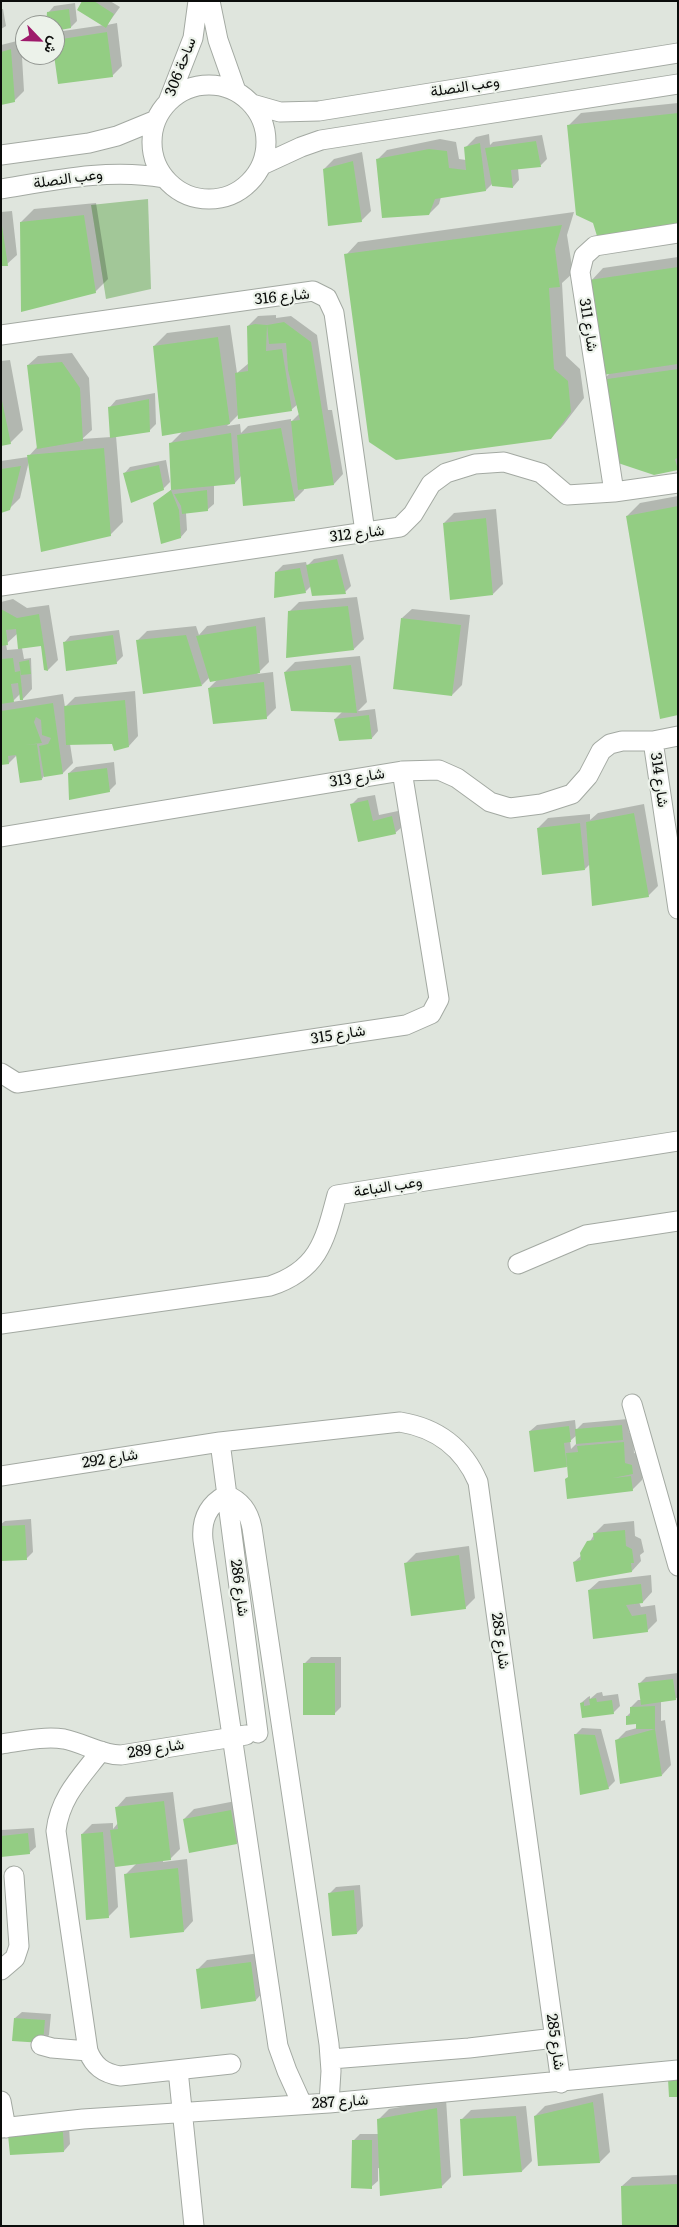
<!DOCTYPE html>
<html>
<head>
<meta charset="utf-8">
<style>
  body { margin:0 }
  #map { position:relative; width:679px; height:2227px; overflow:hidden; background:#dfe5dd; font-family:Literata,Vazirmatn,serif }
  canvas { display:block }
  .frame { position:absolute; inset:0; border:2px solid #0b0d0b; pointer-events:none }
  .north { position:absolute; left:15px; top:15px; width:50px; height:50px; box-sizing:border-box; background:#ecf2ea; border:1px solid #929691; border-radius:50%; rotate:114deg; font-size:14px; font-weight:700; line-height:20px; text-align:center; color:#0b0d0b }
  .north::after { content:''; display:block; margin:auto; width:18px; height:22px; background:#9e1a6b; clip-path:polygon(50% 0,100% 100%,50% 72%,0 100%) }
</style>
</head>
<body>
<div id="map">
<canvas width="679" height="2227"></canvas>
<div class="frame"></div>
<div class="north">ش</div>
</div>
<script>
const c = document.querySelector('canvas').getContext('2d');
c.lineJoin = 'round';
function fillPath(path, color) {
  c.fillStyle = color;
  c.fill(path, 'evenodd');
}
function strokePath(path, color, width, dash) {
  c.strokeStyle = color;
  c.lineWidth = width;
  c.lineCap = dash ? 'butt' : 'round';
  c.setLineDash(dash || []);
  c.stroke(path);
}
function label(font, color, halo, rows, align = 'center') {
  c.font = font + ' Literata,Vazirmatn,serif';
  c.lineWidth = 4.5;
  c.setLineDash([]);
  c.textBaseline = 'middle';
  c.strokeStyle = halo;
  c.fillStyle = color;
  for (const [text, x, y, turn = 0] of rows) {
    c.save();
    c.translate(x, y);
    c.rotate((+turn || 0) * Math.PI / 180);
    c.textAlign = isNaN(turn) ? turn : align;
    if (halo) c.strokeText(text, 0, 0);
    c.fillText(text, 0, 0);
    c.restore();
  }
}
const green = new Path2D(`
  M148,199L151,289L106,299L91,205Z`);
const shadow = new Path2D(`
  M84,1H110L120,7L107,25L117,23L122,66L112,76L55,53V39L63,31L104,25Z
  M75,3L77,21L71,27L55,30V25H48V13L54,6Z
  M1,9H3L6,26L1,29Z
  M21,40L24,91L14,101L1,104V45Z
  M678,103V226L568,126L581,113Z
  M489,134L490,145L493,142L542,135L547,159L540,166L518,168L519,180L513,187L493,183L486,190L441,197L439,204L429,214L377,160L387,150L440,139L456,142L459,159L466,160V147L476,137Z
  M362,152L371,211L361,221L324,169L334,159Z
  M96,203L108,279L95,292L21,222L34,209Z
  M12,211L17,255L7,264L1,265V212Z
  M574,212L567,235L573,273L562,283L566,356L580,369L584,398L564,424L551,438L346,255L358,242Z
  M678,257V468L654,474L602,381L610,373L591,281L603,268Z
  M276,315V318L291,316L317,335L328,410H332L343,474L334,484L304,488V490L294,500L241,476L235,483L214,485V504L207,510L186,513L187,530L181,537L154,504L172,489L171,443L182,432L154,346L167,333L230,325L237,373L249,363L248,326L258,316ZM298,404L300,413L291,422V419L248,426L241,433L240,424L227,426L239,414L291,410Z
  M72,353L89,378L92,430L82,439L111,437L110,407L116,400L155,393L156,424L149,431L116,436L123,522L110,535L29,461L20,498L10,508L1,511V461L28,457L38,446L28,365L38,356Z
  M10,360L23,430L10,443L1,444V361Z
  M166,460L170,482L163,489L124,474L130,467Z
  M678,496V714L627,516L640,503Z
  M496,509L503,584L493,594L444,523L454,513Z
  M343,554L351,586L345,592L311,586L305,592L276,572L283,565L306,562L307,566L314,559Z
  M357,597L364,639L354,649L289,612L299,602Z
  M13,599L27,608L49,605L58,660L48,670L45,669L42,645L22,648L24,659L31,658L32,689L22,700L21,693L12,702L63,694L65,707L75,697L135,691L138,736L129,746L113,743L70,744L73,763L63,773L44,776L42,779L17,755L9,763L1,764V602ZM17,634L19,649L7,650L6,644Z
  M412,609L470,615L462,685L452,695L402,618Z
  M265,617L269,662L257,674L273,672L276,708L266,718L209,688L218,679L210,677L202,685L137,641L147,631L196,626L199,635L207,626Z
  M119,630L123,656L116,663L64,643L70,636Z
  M360,656L367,702L358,711L375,709L378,731L372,738L335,719L343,711L285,672L295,662Z
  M114,762L116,784L109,791L69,773L76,767Z
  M375,795L379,815L398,811L402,827L395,833L359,841L351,805L358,798Z
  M644,804L658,886L648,896L591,863L585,869L538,828L548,818L590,814V820L598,813Z
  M628,1419L629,1433H633L634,1453L642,1455V1480L632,1490L569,1477L568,1464L566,1466L530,1431L537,1425L575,1420L576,1430L583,1423ZM577,1435V1443L571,1449L570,1441Z
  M31,1519L33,1552L27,1558L1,1560V1524L5,1521Z
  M634,1521L635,1536L641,1539L644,1552L640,1555L641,1561L632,1571L574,1562L582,1555L595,1533L604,1524Z
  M469,1546L475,1598L465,1608L406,1563L416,1553Z
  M651,1575L652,1592L643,1602H639L641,1607L655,1605L657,1621L647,1631L589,1590L599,1581Z
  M311,1657H341V1707L335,1713L304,1664Z
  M678,1673V1697L675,1699L661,1701V1721L665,1720L671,1765L662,1775L616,1741L626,1731L637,1728V1723L627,1716L631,1712V1707L638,1700H642L639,1684L646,1677Z
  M602,1692L603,1696L618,1694L620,1706L613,1713L583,1717L581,1703L588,1697L590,1696V1699L597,1693Z
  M582,1728L601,1729L615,1781L608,1788L575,1735Z
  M173,1792L180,1849L170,1859H163V1862L187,1859L193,1921L184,1931L125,1875L137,1863L115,1865L118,1907L108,1917L82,1834L92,1824L113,1823V1829L118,1823L117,1807L126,1797Z
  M241,1800L246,1833L237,1843L184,1819L194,1809Z
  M34,1828L36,1847L29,1853L1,1856V1830Z
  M360,1885L363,1926L357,1933L330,1893L336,1887Z
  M260,1953L265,1990L256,2000L197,1970L207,1960Z
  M22,2012L51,2014L49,2035L43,2042L15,2018Z
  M603,2093L610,2152L600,2162L535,2116L545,2106Z
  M446,2099L451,2177L441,2187L378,2168V2181L371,2187L353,2141L360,2134H379V2119L389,2109Z
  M526,2106L532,2161L522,2171L461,2120L471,2110Z
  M69,2126L70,2144L64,2151L10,2136Z
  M678,2175V2226L622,2186L632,2177Z`);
const building = new Path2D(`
  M82,1H94L114,14L106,28L77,10Z
  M69,9L71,28L55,31V25H46L47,12Z
  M107,32L113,77L58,84L54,55L55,40Z
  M11,49L15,102L1,105V52Z
  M678,113V227L597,236L593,223L576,215L567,125Z
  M536,141L541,167L511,170L513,188L492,186L485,148Z
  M480,143L486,191L435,199L429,215L382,218L376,159L429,149L447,151L449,168L466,170L464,147Z
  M353,161L362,222L328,226L323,169Z
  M84,215L96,293L21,312L20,222Z
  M1,219L8,266H1Z
  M562,225L555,249L560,287L549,288L554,369L568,381L571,412L551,439L396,460L369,442L344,254Z
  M678,267V364L603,375L589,280Z
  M284,322L311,342L334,485L298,490L291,421L300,420L288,370L286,343L269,344L267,325Z
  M255,324L267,325L266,351L282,349L292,411L238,419L235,373L248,371L247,326Z
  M218,337L230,424L162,436L153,346Z
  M62,362L80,388L83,441L37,449L27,365Z
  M678,369V458L675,459L678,470L654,475L618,463L600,380Z
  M1,396L11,444L1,446Z
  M149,399L150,432L110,438L108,407Z
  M281,428L295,501L243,506L237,435Z
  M231,433L235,484L171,490L169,443Z
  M104,448L111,536L41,552L27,455Z
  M159,465L164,490L131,503L123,473Z
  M21,466L10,510L1,513V469Z
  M171,490L179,510L181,538L161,544L153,503Z
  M207,490L208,511L182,514L181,506L174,494Z
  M678,506V715L660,719L626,516Z
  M486,518L493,595L450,600L443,523Z
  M337,559L346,594L312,596L306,565Z
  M300,568L306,593L274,598L275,572Z
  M348,606L354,650L286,658L288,611Z
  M1,609L17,618L39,614L48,671L44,670L41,646L18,649L16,629L6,630L8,645L1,646Z
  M401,618L461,625L452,696L393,689Z
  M256,626L260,673L210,682L196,636Z
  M113,635L117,664L66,671L63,642Z
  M186,635L202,686L143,694L136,640Z
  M13,658L15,672L20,671L23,700H20L18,683L11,684L14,702L1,704V659Z
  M29,660L31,674L21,675L19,662Z
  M351,665L357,713L291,711L284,672Z
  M264,682L267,719L213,724L208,688Z
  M125,700L129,747L114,751L112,744L66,745L64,706Z
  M53,703L63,774L44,777L39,746L48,744L51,738L42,735L41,720L36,717L34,722L42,743L26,745L37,744L42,780L20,783L16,755L8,756L9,764L1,765V711Z
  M369,715L372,739L339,741L334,719Z
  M107,768L110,792L69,800L68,773Z
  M368,800L373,821L392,816L396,834L358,842L350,804Z
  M634,813L649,897L592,906L586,822Z
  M580,823L585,870L542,875L537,828Z
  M622,1425L623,1440L576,1444L575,1429Z
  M569,1426L571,1442L564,1443L567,1467L534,1472L529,1431Z
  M624,1442L625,1463L632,1465L633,1474L613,1478L631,1476L633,1491L567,1499L565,1479L568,1477L566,1453L578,1452L577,1446Z
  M25,1525L27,1560L1,1561V1526Z
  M625,1530L626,1546L632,1549L634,1563H631L632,1572L576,1582L573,1562L581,1560L580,1553L587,1541L594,1540L593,1533Z
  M459,1555L466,1609L411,1616L404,1563Z
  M641,1584L643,1603L626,1605L632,1616L646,1614L648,1632L593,1639L588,1590Z
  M303,1663H335V1715H303Z
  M673,1679L676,1700L641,1705L638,1683Z
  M596,1698L597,1702L612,1700L614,1714L582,1718L580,1703L584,1702V1706L590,1705L589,1699Z
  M655,1706V1729L662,1776L620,1784L615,1740L655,1729H636V1724L626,1725V1716H630V1707Z
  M574,1734L595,1735L609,1789L580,1795Z
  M164,1801L171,1860L115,1867L110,1830L118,1829L115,1807Z
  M231,1810L237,1844L189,1853L183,1819Z
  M103,1832L109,1918L86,1920L81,1834Z
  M28,1833L30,1854L1,1857V1836Z
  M178,1868L184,1932L130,1938L124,1874Z
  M354,1890L357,1934L332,1936L328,1893Z
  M251,1962L256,2001L201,2009L196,1969Z
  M14,2018L45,2020L43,2043L12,2041Z
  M668,2079H678V2097H669Z
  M593,2102L600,2163L538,2166L534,2116Z
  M437,2108L442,2188L380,2196L377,2119Z
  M516,2116L522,2172L463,2176L460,2119Z
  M63,2132L64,2152L10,2155L8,2135Z
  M352,2140H372V2189L351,2188Z
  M678,2184V2226H622L621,2186Z`);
const minor = new Path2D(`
  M210,1L218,40L236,91
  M152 142a57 57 0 1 1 114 0a57 57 0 1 1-114 0Z
  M168,102L193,38L198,1
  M252,104L280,112L319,111L678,53
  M1,155L89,143L117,136L156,120
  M262,165L301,147L321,140L678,84
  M1,189C55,180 110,168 164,178
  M1,335L313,291L327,298L334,313L365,532
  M614,492L580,272L584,256L595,246L678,233
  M1,586L400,527L413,514L431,484L446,473L475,464L504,462L541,473L567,495L614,492L678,483
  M653,741L678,909
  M1,837L402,771L439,770L457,778L490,802L510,808L541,804L572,794L588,776L601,751L610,744L622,741H653L678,736
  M1,1073L17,1083L406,1025L431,1014L439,999L402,771
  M518,1264L586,1235L678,1221
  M1,1324L270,1286C319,1270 325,1240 337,1195L678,1141
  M632,1404L678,1566
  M220,1442L258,1733
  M1,1476L220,1442L400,1422C437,1428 463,1447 478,1482L561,2083
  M1,1744C22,1741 44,1736 64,1739C84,1743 101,1755 121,1755L246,1735
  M101,1751C81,1777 60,1797 56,1831L88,2051C94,2066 103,2073 120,2076L231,2064
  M1,1970L15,1958L19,1946L14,1876
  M41,2045L52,2048L88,2051
  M331,2059L469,2048L555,2038
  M178,2070L194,2226
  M1,2101L6,2128
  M302,2104L287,2071L278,2046L203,1540C201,1519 208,1505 226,1495C242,1501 249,1512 252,1528L329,2044L331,2071L329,2103
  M1,2128L83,2119L329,2103L678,2070`);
const streetNames = [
  ["ساحة 306",181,67,-69],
  ["وعب النصلة",465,87,-9],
  ["وعب النصلة",68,179,-8],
  ["شارع 316",282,297,-6],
  ["شارع 311",588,325,81],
  ["شارع 312",357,534,-7],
  ["شارع 313",357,778,-9],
  ["شارع 314",659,780,82],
  ["شارع 315",338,1035,-9],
  ["وعب النباعة",388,1187,-9],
  ["شارع 292",110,1459,-9],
  ["شارع 286",239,1588,82],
  ["شارع 285",500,1641,82],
  ["شارع 289",156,1749,-9],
  ["شارع 285",555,2042,82],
  ["شارع 287",340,2102,-4]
];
fillPath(green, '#a2c798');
fillPath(shadow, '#0003');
fillPath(building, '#93cd83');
strokePath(minor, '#a3a9a2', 21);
strokePath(minor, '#fff', 19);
label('15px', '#0b0d0b', '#ecf2ea', streetNames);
</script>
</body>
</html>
